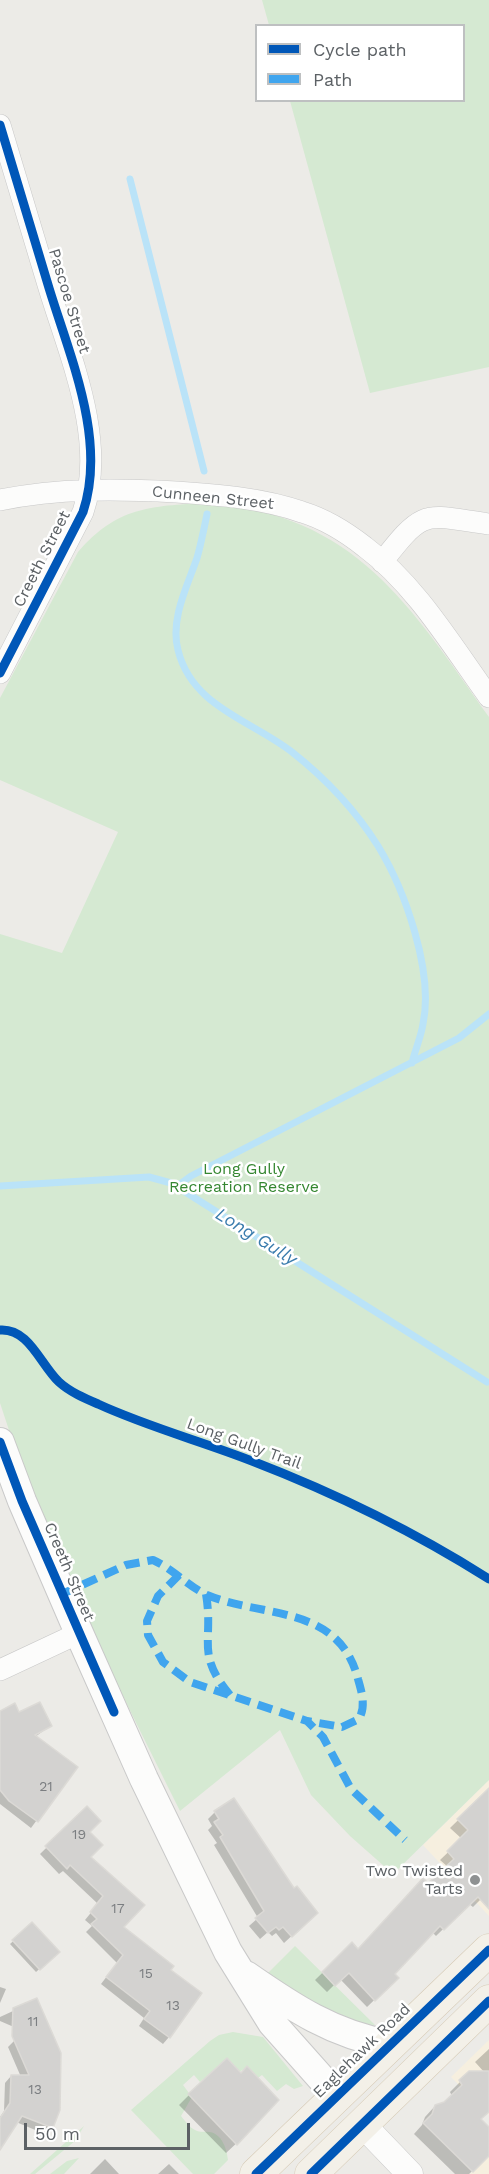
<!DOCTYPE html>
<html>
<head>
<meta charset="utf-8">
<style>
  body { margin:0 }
  #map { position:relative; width:489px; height:2174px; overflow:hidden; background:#ecebe7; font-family:"Work Sans",sans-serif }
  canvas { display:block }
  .legend { position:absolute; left:255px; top:24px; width:210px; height:78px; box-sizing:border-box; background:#fff; border:2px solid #bec0c1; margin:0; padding:8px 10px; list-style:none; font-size:18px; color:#5c6165 }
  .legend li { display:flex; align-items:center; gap:12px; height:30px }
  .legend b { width:30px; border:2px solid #bec0c1 }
  .scale { position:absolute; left:24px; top:2123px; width:166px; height:27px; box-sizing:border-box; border:3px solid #5c6165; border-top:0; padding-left:8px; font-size:18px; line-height:21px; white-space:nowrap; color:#5c6165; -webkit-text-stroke:4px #fff; paint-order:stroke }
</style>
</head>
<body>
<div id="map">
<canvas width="489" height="2174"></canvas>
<ul class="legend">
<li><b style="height:8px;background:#0057b8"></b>Cycle path</li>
<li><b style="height:8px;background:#40a5ee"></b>Path</li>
</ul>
<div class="scale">50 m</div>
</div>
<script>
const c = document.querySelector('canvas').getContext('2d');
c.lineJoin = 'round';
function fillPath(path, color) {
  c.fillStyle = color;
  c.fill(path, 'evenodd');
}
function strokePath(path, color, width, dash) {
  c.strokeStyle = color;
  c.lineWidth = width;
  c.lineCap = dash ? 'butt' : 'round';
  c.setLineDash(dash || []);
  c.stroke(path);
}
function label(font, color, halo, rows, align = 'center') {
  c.font = font + ' "Work Sans",sans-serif';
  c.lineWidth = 5;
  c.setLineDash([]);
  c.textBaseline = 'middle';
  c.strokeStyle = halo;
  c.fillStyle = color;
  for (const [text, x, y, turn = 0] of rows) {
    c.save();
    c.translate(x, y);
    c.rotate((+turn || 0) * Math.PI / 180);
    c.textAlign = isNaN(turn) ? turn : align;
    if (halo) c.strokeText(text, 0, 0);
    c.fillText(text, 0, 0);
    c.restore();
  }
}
const commercial = new Path2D(`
  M489,1780V1916L423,1845Z
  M489,2040V2115L451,2077Z
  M489,2155V2174H470Z`);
const green = new Path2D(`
  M262,0H489V367L370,393L290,101L464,100V26L269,25Z
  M206,503C356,514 410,606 489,717V1780L393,1874L350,1836L311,1795L280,1730L180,1811C114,1678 45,1544 0,1403V934L62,953L118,832L0,780V698L78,552C117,507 150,506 206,503Z
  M295,1946L375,2025L345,2024L265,1976Z
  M233,2032L263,2037L303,2086L294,2089L286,2084L277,2091L262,2075L258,2078L247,2067C234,2079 212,2070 200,2082L194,2075L183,2085L192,2097L181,2116C186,2122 189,2127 195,2130C201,2133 204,2131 210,2132C222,2134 227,2149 228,2160L214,2174H193L131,2110L210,2041L219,2035Z
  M84,2126L75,2141L35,2174H30Z
  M79,2158L64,2174H50L67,2161Z`);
const shadow = new Path2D(`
  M0,1713L50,1726L35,1737L76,1767L31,1828L0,1804Z
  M489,1790V1891L473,1907L469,1904L436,1936L432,1932L393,1974L397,1978L367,2007L340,1979L327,1992L315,1980L352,1944L358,1950L448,1867L440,1860L462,1839L450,1828Z
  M87,1808L89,1857L122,1928L169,1971V2037L163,2044L139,2026L144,2018L101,1984L117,1963L86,1932L92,1926L85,1920L98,1904L63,1871L59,1874L40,1854Z
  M215,1812L294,1890L309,1920L284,1943L276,1933L272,1936L268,1932L260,1939L249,1926L258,1918L214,1845L217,1843L208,1830L212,1826L208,1819Z
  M32,1924L58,1952L36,1972L10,1944Z
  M0,1987L6,1989L0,2003Z
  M37,2000L58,2110L51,2127L45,2134L16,2122L0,2147V2117L4,2111L5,2083L11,2076L21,2077L8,2047L14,2041L30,2034L0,2021V2017Z
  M489,2049V2111L479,2119L489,2132V2155L469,2174H455L414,2134L422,2125L425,2117L435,2106L445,2103L452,2096L450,2092L469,2073H485L475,2062Z
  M189,2095L254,2127L226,2153L179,2105Z
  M105,2159L119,2174H90Z
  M169,2164L179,2174H158Z`);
const stream = new Path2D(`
  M130,179L204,471
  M207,514C204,529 201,544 197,558C187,587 170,619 178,650C192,707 251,720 292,752C325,778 356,811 378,846C405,890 434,972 423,1024C421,1037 415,1050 412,1063
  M0,1186L149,1177L171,1183L487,1382
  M176,1187L191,1176L459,1038L489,1014`);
const building = new Path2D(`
  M40,1702L52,1726L35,1735L78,1767L38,1822L9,1801L0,1790V1711L15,1703L19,1712Z
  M489,1788V1909L478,1897L444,1930L440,1926L395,1974L399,1978L375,2001L349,1973L335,1986L322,1972L352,1942L358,1949L423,1878L428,1883L454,1859L447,1851L468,1830L457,1819Z
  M234,1798L294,1888L297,1886L318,1913L292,1937L283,1927L279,1930L276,1927L268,1933L255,1918L264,1911L220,1837L223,1835L214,1822L219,1819L214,1811Z
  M87,1806L101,1821L90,1832L103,1845L91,1857L145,1905L124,1927L174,1966L171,1970L202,1993L170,2038L144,2019L150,2011L106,1977L123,1955L91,1924L97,1919L90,1912L103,1896L70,1865L67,1869L45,1846Z
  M32,1922L60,1952L40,1970L12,1940Z
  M37,1998L61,2053L60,2110L53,2128L22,2116L0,2150V2118L10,2103L11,2075H29L12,2036L13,2008Z
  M227,2058L241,2073L247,2066L279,2100L237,2145L188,2094Z
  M469,2071H489V2112L481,2119L489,2127V2156L473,2172L423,2123L432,2114L435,2105L444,2102L462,2085L459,2080Z`);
const minor = new Path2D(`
  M0,125C16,180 33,234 49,288C70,357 107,440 83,512L0,673
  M0,500C59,488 117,489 176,492C219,495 262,498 302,512C325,519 346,532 365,547C416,585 452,646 489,697
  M382,562C425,507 423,515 489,524
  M0,1670L79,1633`);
const tertiary = new Path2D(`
  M363,2125L410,2174`);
const secondary = new Path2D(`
  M0,1442L22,1501L79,1633L144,1779L228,1952L272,2023L336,2095
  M246,1975C292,2007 334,2035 389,2044`);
const primary = new Path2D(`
  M256,2174L489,1950
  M311,2174L489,2001`);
const quiet = new Path2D(`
  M179,1575L158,1596L147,1621L148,1635L163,1662L190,1682L307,1721L323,1737L351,1789L405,1840
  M62,1594L126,1565L153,1560C173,1569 188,1586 207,1595C262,1618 339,1604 358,1679C362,1693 366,1706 359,1719L342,1727L307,1721
  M206,1594C214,1642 195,1653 230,1695`);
const cycleway = new Path2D(`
  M0,125C16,180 33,234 49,288C70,357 107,440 83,512L0,673
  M0,1330C29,1328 40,1364 59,1382C70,1392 84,1398 98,1404C148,1427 201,1441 252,1461C335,1493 415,1532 489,1579
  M0,1442L22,1501L114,1712
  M256,2174L489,1950
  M311,2174L489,2001`);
const markers = [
  [475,1880,6,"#8e9192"]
];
const numberNames = [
  ["21",46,1787],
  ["19",79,1835],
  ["17",118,1909],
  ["15",146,1974],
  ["13",173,2006],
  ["11",33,2022],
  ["13",35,2090]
];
const streetNames = [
  ["Pascoe Street",69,301,73],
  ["Cunneen Street",213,498,6],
  ["Creeth Street",42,559,-63],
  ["Long Gully Trail",244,1444,20],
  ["Creeth Street",69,1572,67],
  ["Eaglehawk Road",362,2051,-44]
];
const parkNames = [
  ["Long Gully",244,1169],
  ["Recreation Reserve",244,1187]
];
const poiNames = [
  ["Two Twisted",463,1871],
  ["Tarts",463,1889]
];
const waterNames = [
  ["Long Gully",256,1237,32]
];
fillPath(commercial, '#f6efdf');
fillPath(green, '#d5e9d2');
fillPath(shadow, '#0003');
strokePath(stream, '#bae3f8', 7);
fillPath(building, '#d3d2d0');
strokePath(building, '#dcdad6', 1.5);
strokePath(minor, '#c8c8c8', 22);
strokePath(tertiary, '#c8c8c8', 27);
strokePath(secondary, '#c9c9c9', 30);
strokePath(primary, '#d5c9b4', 33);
strokePath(minor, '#fcfcfb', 21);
strokePath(tertiary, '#fcfcfb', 26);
strokePath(secondary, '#fcfcfb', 28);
strokePath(primary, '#f3f0e8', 32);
strokePath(quiet, '#40a5ee', 8, [15, 8]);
strokePath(cycleway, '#0057b8', 9);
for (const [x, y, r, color] of markers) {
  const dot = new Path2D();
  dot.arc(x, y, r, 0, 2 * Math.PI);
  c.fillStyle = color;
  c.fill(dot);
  strokePath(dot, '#fff', 2);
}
label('14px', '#7b7e81', null, numberNames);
label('16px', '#5c6165', '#fff', streetNames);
label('16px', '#358731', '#fff', parkNames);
label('16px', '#5c6165', '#fff', poiNames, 'right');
label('italic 18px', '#3a7cad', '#fff', waterNames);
</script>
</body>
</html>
